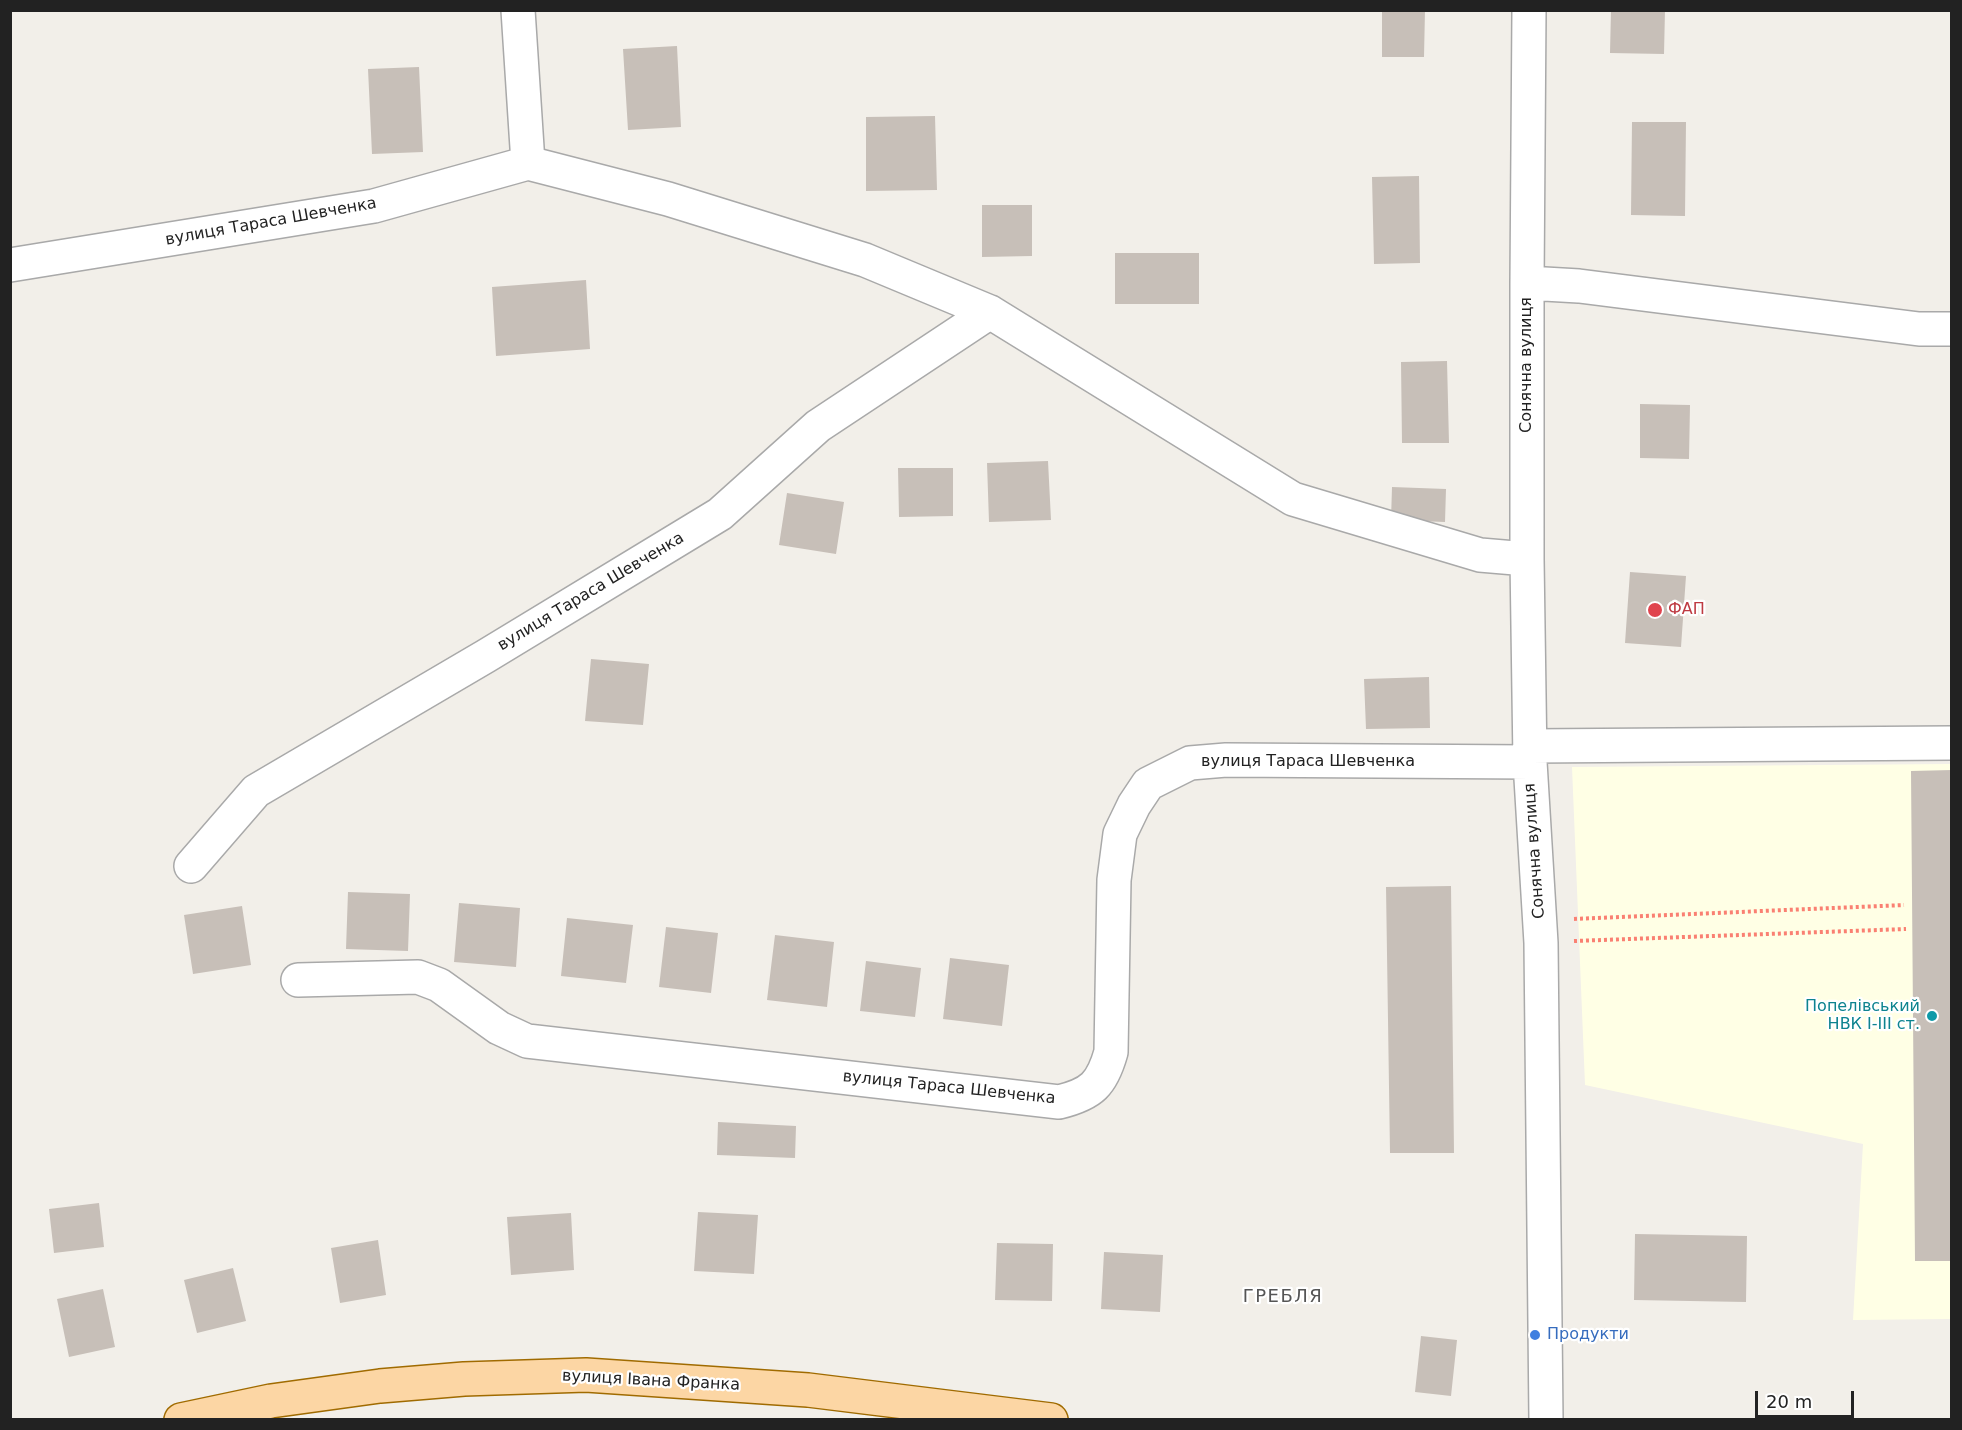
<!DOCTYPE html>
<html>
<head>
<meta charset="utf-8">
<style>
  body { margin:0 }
  #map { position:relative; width:1962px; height:1430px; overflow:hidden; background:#f2efe9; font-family:"DejaVu Sans",sans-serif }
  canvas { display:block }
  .frame { position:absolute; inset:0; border:12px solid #222; pointer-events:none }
  .scale { position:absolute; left:1755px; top:1391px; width:99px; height:27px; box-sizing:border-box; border:3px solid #222; border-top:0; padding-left:8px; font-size:18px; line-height:21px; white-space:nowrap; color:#222; -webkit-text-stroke:4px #fff; paint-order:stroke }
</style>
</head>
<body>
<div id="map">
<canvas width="1962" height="1430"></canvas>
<div class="frame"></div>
<div class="scale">20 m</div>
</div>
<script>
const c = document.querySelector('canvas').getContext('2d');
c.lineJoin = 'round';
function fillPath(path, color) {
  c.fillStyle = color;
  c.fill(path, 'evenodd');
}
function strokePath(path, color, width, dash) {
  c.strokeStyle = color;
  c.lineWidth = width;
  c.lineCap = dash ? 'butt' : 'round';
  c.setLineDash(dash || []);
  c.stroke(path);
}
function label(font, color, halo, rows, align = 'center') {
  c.font = font + ' "DejaVu Sans",sans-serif';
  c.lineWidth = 4.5;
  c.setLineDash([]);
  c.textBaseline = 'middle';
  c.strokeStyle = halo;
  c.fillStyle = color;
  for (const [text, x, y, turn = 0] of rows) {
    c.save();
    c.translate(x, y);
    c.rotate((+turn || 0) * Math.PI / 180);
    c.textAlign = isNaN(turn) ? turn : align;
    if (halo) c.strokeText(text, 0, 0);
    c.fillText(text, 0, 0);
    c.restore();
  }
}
const education = new Path2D(`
  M1951,764V1319L1853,1320L1863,1144L1585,1085L1572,767Z`);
const building = new Path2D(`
  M1382,10H1425L1424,57H1382Z
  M1611,10H1665L1664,54L1610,53Z
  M677,46L681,127L628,130L623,49Z
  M419,67L423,152L372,154L368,69Z
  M935,116L937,190L866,191V117Z
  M1632,122H1686L1685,216L1631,215Z
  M1419,176L1420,263L1374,264L1372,177Z
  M982,205H1032V256L982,257Z
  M1115,253H1199V304H1115Z
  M586,280L590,349L496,356L492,287Z
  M1447,361L1449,443H1402L1401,362Z
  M1640,404L1690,405L1689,459L1640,458Z
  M1048,461L1051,520L989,522L987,463Z
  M898,468H953V516L899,517Z
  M1392,487L1446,489L1445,522L1391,520Z
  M787,493L844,502L836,554L779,545Z
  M1630,572L1686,576L1681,647L1625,643Z
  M591,659L649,664L643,725L585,721Z
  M1429,677L1430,728L1366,729L1364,679Z
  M1952,770V1261H1915L1911,771Z
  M1451,886L1454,1153H1390L1386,887Z
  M348,892L410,894L408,951L346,949Z
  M459,903L520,908L516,967L454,962Z
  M242,906L251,965L193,974L184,915Z
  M567,918L633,925L626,983L561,976Z
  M666,927L718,933L711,993L659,987Z
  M775,935L834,942L827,1007L767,1000Z
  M950,958L1009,965L1002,1026L943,1019Z
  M866,961L921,968L915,1017L860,1011Z
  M718,1122L796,1126L795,1158L717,1155Z
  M99,1203L104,1247L54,1253L49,1209Z
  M698,1212L758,1215L754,1274L694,1271Z
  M571,1213L574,1270L511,1275L507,1217Z
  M1635,1234L1747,1236L1746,1302L1634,1300Z
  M378,1240L386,1295L340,1303L331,1248Z
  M997,1243L1053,1244L1052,1301L995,1300Z
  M1104,1252L1163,1255L1160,1312L1101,1309Z
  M233,1268L246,1321L197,1333L184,1280Z
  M103,1289L115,1347L69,1357L57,1299Z
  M1421,1336L1457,1340L1451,1396L1415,1392Z`);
const path = new Path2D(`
  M1574,919L1904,905
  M1574,941L1906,929`);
const minor = new Path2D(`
  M518,10L528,163
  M1529,10L1527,283V559L1530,762L1541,943L1546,1420
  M10,265L374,206L528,163L668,199L865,260L990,312L1293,499L1480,555L1527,559
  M1527,283L1579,286L1919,329H1952
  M1531,746L1952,743
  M191,866L256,791L486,656L720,514L818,426L990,312
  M298,980L418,977L439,985L499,1028L527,1041L1059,1102C1092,1094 1102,1084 1111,1052L1114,880L1120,834L1134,805L1148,784L1190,763L1226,760L1530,762`);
const major = new Path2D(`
  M181,1420L271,1401L380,1386L464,1379L586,1375L808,1390L1051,1420`);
const markers = [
  [1655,610,8,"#e0444e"],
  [1932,1016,6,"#0f9aa8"],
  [1535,1335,6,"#3f7fe0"]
];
const streetNames = [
  ["вулиця Тараса Шевченка",271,222,-10],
  ["Сонячна вулиця",1527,365,-90],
  ["вулиця Тараса Шевченка",591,592,-31],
  ["вулиця Тараса Шевченка",1308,762],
  ["Сонячна вулиця",1535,851,-94],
  ["вулиця Тараса Шевченка",949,1088,6],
  ["вулиця Івана Франка",651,1381,3]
];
const healthNames = [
  ["ФАП",1668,610]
];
const cultureNames = [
  ["Попелівський",1920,1007],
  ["НВК І-ІІІ ст.",1920,1025]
];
const shopNames = [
  ["Продукти",1547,1335]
];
const neighbourhoodNames = [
  ["ГРЕБЛЯ",1283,1297]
];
fillPath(education, '#ffffe5');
fillPath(building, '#c7bfb8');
strokePath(minor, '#a9a9a9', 36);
strokePath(major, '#a06b00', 36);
strokePath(path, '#fa8072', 4, [3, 3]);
strokePath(minor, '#fff', 33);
strokePath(major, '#fcd6a4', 33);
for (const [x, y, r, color] of markers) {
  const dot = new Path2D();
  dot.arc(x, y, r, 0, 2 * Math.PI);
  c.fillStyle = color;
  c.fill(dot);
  strokePath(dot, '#fff', 2);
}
label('16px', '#222', '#fff', streetNames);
label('16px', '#be3a42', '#fff', healthNames, 'left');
label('16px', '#0d838f', '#fff', cultureNames, 'right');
label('16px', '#366cbe', '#fff', shopNames, 'left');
c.letterSpacing = '1.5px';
label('18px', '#555', '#fff', neighbourhoodNames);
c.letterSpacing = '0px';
</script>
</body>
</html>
